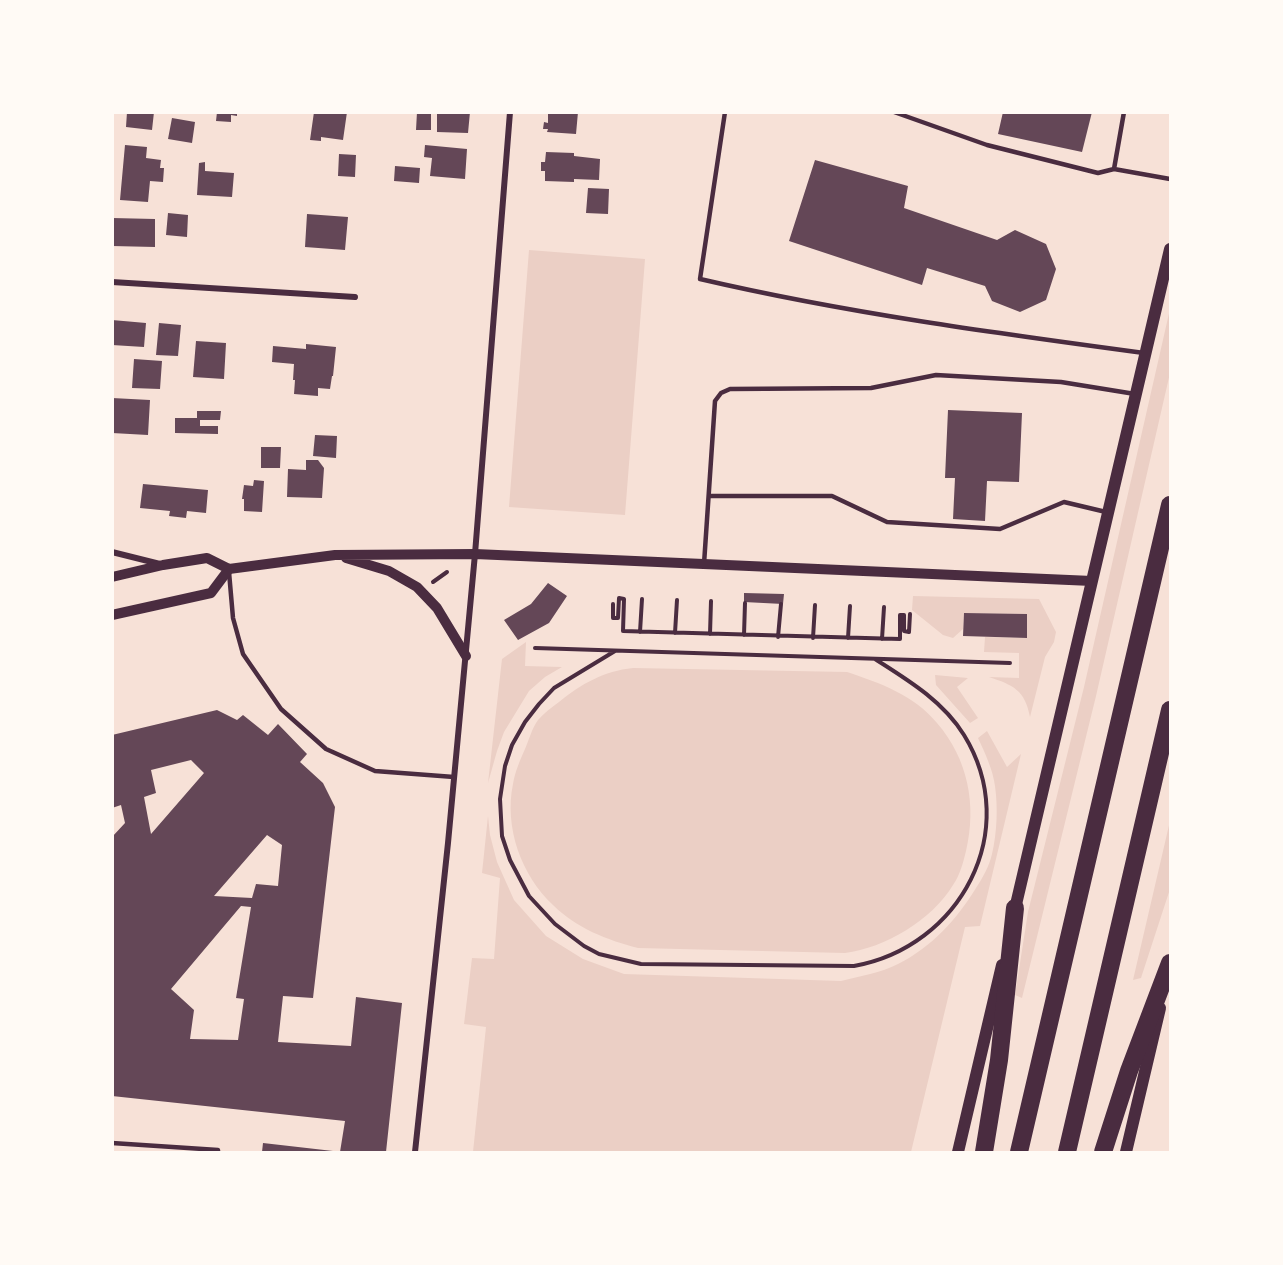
<!DOCTYPE html>
<html>
<head>
<meta charset="utf-8">
<style>
  body { margin:0 }
  #map { position:relative; width:1283px; height:1265px; overflow:hidden; background:#f7e1d7; font-family:"Noto Serif",serif }
  canvas { display:block }
  .frame { position:absolute; inset:0; border:114px solid #fffaf5; pointer-events:none }
</style>
</head>
<body>
<div id="map">
<canvas width="1283" height="1265"></canvas>
<div class="frame"></div>
</div>
<script>
const c = document.querySelector('canvas').getContext('2d');
c.lineJoin = 'round';
function fillPath(path, color) {
  c.fillStyle = color;
  c.fill(path, 'evenodd');
}
function strokePath(path, color, width, dash) {
  c.strokeStyle = color;
  c.lineWidth = width;
  c.lineCap = dash ? 'butt' : 'round';
  c.setLineDash(dash || []);
  c.stroke(path);
}
const green = new Path2D(`
  M529,250L645,259L625,515L509,507Z
  M1170,309V373L1096,696L1022,998L1015,995L1028,912L1084,687Z
  M913,596L1039,599L1056,632L1054,642L1045,657L1030,717C1025,690 1013,685 989,677L1019,678V653L984,652L985,637L1026,638L1027,614L964,613L963,629L953,638L943,635L912,610Z
  M526,642L525,666L562,667L545,677L529,691L504,732L497,751L488,783L502,659Z
  M633,668L847,672C880,683 914,695 937,723C968,759 977,805 966,851C963,863 960,875 953,885C932,920 885,948 845,953L638,948C607,940 576,928 553,905C521,875 504,827 513,784C515,772 520,760 525,749C529,740 532,728 538,720C544,713 552,707 559,702C581,684 604,671 633,668Z
  M935,675L968,678L957,687L978,718L970,723L936,685Z
  M987,731L1007,767L1021,754L980,926L965,927L911,1152H473L486,1027L464,1024L472,958L494,959L500,878L482,873L488,816L490,835L497,862L514,900L546,936L583,959L624,974L841,981C860,976 881,973 898,964C932,947 957,919 976,888C983,877 989,867 992,854C997,832 998,808 995,786C993,770 985,753 978,738Z
  M1170,821V889L1141,978L1133,980Z`);
const building = new Path2D(`
  M127,112H154L152,130L126,127Z
  M217,112H237V116L231,115V122L216,121Z
  M314,112H347L343,140L321,137V141L310,140Z
  M417,112H431V130H416Z
  M437,112H470L468,133L437,132Z
  M548,112H578L576,134L547,132L548,129H543L544,122L548,123Z
  M1003,112H1092L1082,152L998,134Z
  M172,118L195,122L192,143L168,139Z
  M125,145L147,147L146,158L161,160L160,168H164L163,182L150,181L148,202L120,200Z
  M425,145L467,149L465,179L430,176L432,158L424,157Z
  M546,152L574,153V156L600,159L599,180L574,179V182L545,181V171H541V162H545Z
  M339,154L356,155L355,177L338,176Z
  M815,160L908,186L904,208L997,240L1015,230L1046,244L1056,269L1046,300L1020,312L992,301L985,286L927,268L922,285L789,241Z
  M205,162V171L234,173L232,197L197,195L199,163Z
  M395,166L420,168L419,183L394,181Z
  M588,188L609,189L608,214L586,213Z
  M168,213L188,215L187,237L166,235Z
  M307,214L348,217L345,250L305,247Z
  M112,218L155,219V247L112,246Z
  M112,320L146,323L144,347L112,345Z
  M159,323L181,325L178,356L156,355Z
  M196,341L226,343L224,379L193,377Z
  M306,344L336,347L333,376H332L330,389L318,388V396L294,394L295,380H293L294,364L272,362L273,346L306,349Z
  M134,359L162,361L160,389L132,388Z
  M112,398L150,400L148,435L112,433Z
  M948,410L1022,413L1019,482L987,481L985,521L953,519L955,478H945Z
  M197,411H221L220,420H200V426H218V434L175,433V418H197Z
  M315,435L337,436L336,458L313,456Z
  M261,447H281L280,468H261Z
  M306,460H318L324,468L322,498L287,497L288,469L306,470Z
  M254,480L264,481L262,512L244,511V499H242L244,485L253,486Z
  M143,484L208,490L206,513L187,511L186,518L169,516L170,511L140,508Z
  M548,583L567,596L549,623L518,640L504,620L531,604Z
  M744,593L784,594L783,604L744,602Z
  M964,613L1027,614V638L963,636Z
  M217,710L237,720L243,715L268,735L278,724L307,754L300,762L323,783L335,807L313,998L283,996L278,1042L351,1046L356,997L402,1003L386,1152H340L345,1121L112,1096V837L125,823L121,805L112,808V735ZM191,760L204,773L151,834L144,797L156,793L151,770ZM267,835L282,845L278,886L256,884L252,898L214,896ZM241,906L251,907L236,998L244,999L238,1040L190,1039L194,1010L171,989Z
  M263,1143L333,1151V1152H262Z`);
const path = new Path2D(`
  M433,582L447,572
  M613,604V618H618L619,598L624,599L623,631L900,639V615H904V631L909,632L910,614
  M640,632L642,599
  M675,633L677,600
  M710,634L711,601
  M744,635L745,603
  M778,637L781,604
  M813,638L815,605
  M848,638L850,606
  M882,639L884,607
  M535,648L1010,663
  M615,651L554,688L539,704L525,722L512,745L505,766L500,799L502,836L510,860L529,896L555,924L584,946L599,954L641,964L854,966C960,947 1023,831 964,735C943,701 908,680 875,659`);
const service = new Path2D(`
  M725,112L700,279C846,313 995,333 1144,353
  M894,112L987,145L1098,173L1114,169
  M1124,112L1114,169L1170,179
  M709,496H832L887,522L1000,529L1064,502L1106,512
  M704,564L715,401L721,393L730,389L871,388L936,375L1061,382L1135,394
  M229,572L233,618L243,654L281,709L326,749L375,771L454,777
  M112,1143L218,1150V1152`);
const minor = new Path2D(`
  M112,282L355,297
  M112,552L160,564
  M415,1152L448,843L475,554L510,112`);
const tertiary = new Path2D(`
  M346,558L389,571L417,587L437,608L466,656
  M112,577L163,565L207,558L229,569L335,555L475,554L1092,581
  M112,615L211,593L229,569`);
const secondary = new Path2D(`
  M1014,913L1170,249
  M958,1152L1002,965
  M1126,1152L1160,1008`);
const motorway = new Path2D(`
  M984,1152L999,1060L1015,908
  M1019,1152L1170,505
  M1067,1152L1170,710
  M1103,1152L1129,1071L1170,963`);
fillPath(green, '#ebcfc5');
fillPath(building, '#644757');
strokePath(path, '#4a2c40', 4);
strokePath(service, '#4a2c40', 4.5);
strokePath(minor, '#4a2c40', 6);
strokePath(tertiary, '#4a2c40', 10);
strokePath(secondary, '#4a2c40', 12);
strokePath(motorway, '#4a2c40', 18);
</script>
</body>
</html>
